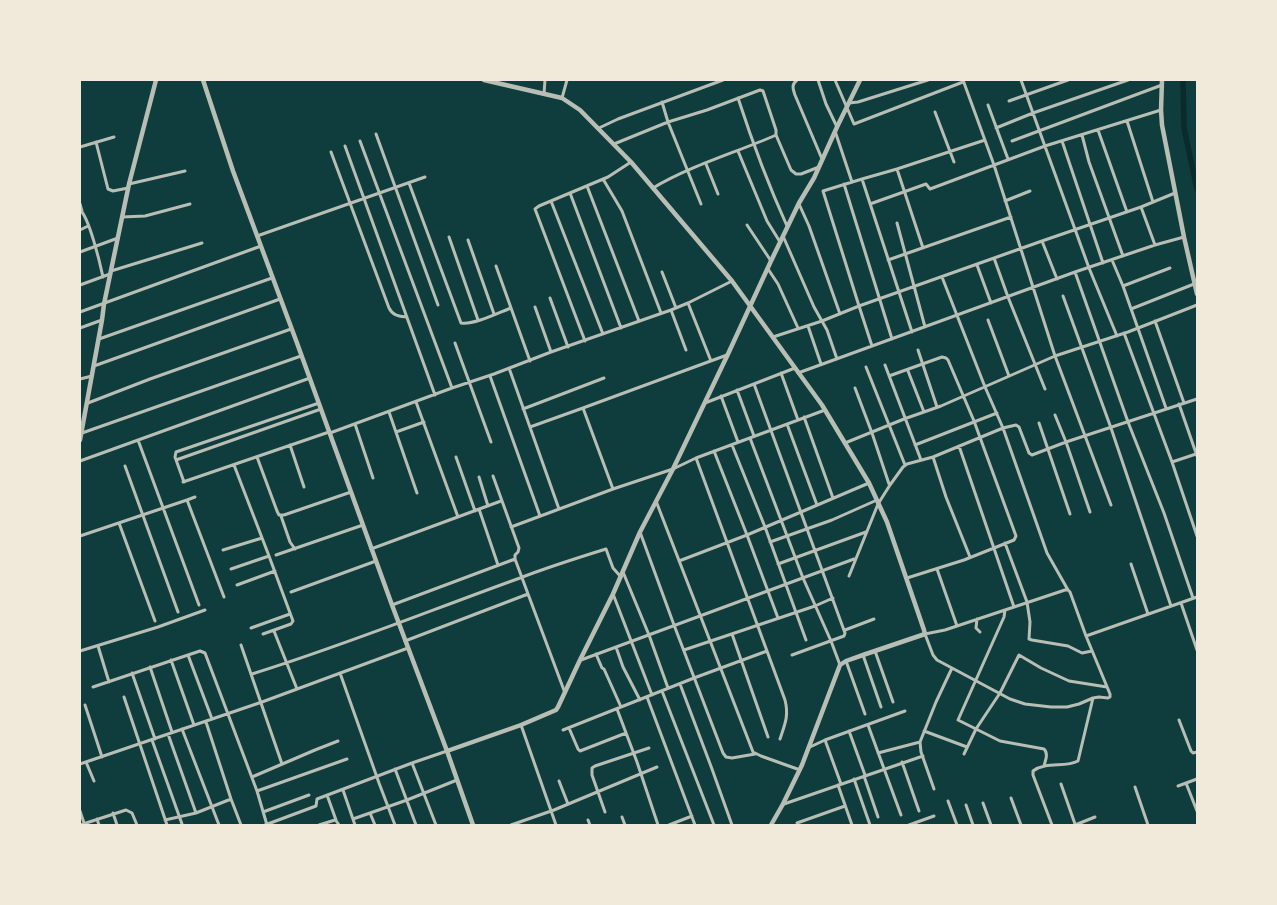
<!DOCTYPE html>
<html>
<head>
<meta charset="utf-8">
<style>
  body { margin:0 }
  #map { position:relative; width:1277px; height:905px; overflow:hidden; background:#0f3d3e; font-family:"Exo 2",sans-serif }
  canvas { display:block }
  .frame { position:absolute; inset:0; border:81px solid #f1e9da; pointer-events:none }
</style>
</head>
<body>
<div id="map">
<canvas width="1277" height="905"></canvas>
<div class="frame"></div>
</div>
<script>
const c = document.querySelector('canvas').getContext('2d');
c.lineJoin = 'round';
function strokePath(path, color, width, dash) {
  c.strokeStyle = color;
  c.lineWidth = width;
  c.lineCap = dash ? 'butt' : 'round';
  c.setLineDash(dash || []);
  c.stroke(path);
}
const canal = new Path2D(`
  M1183,80L1184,128L1197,189`);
const minor = new Path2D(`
  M797,80C791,85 793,89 795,95L822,159
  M818,80L826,104L837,127
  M835,80L854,124L963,82
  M963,80L994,165L1055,356L1111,505
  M1021,80L1089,268L1117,336
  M544,94L545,80
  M562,98L567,80
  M738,98C752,141 768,184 787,226
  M1009,101L1068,80
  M662,102L668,122L701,204
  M849,103L858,102L928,80
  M988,105L1008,159
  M935,112L954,162
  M1127,121L1153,202
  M599,128L618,119L723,80
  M996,128L1033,113L1128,80
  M1098,130L1127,212
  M835,131L852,182
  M376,134L438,305
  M1082,135L1089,162L1123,256
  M360,141L452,388
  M1012,141L1162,85
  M1062,141L1103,263
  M96,142L108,189L113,191L128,188
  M614,144L668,122L707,110L760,90L763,91L776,130V135L791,170L796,174H801L819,167
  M345,146L435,395
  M80,147L114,137
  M738,151L767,221L780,242
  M331,152L389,308C393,316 399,316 407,317
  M706,164L718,194
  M897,169L923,248
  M603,179L622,211L661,313
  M862,179L912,332
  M409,183L461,323C474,325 498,313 511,308
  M129,184L185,171
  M844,184L892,339
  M587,186L639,321
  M653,188C692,165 735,153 776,135
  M570,193L621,328
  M551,201L603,334
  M1005,201L1030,191
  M80,204L82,211
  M799,204L809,226L840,314
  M870,204L926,184L930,189L1045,146L1161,110
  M1141,207L1175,193
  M80,210C89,217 100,263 103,277
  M122,217L145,216L190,204
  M897,223L925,327
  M747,225L771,261
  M80,230L88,226
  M257,236L425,177
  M783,236L814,307L827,330L837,359
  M449,237L478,320
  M468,240L494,314
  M1042,241L1057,279
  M80,252L118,238
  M994,258L1008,297L1045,389
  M888,260L1011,217
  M1112,260L1123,286L1166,408
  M977,265L991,303
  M496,266L530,361
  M768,269L778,284L798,328
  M111,271L202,243
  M662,272L676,308
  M1075,272L1128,422L1164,513L1193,598
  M942,277L985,387L1003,428L1047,553L1068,590
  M80,285L110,274
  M1123,286L1170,268
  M1063,296L1111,428L1171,606
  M550,298L568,347
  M688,303L711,361
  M535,307L551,352
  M1131,309L1194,284
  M671,310L686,350
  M80,312L261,246
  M988,320L1009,376
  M1155,321L1184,403
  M808,326L821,364
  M80,328L102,320
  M1124,333L1172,462L1197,536
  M773,337L822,321L859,306L823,191L862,179L897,169L985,140
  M99,339L272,278
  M585,341L535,209L539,206L608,177L631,162
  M455,343L491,442
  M872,346L859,306L1042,241L1141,207L1155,245
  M918,350L937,407
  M885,365L921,460
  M94,366L280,299
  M866,367L905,465
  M509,368L559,509
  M908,371L924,412
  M781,373L798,420
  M798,373L1075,272L1155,245L1184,237
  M490,376L540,516
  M889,376L942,357L946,358L948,360L974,421L1016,536L1014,540L964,560L907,578
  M80,379L92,376
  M754,384L845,633L844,636L792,655
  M855,388L872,433L889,484
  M737,390L754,436
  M721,396L738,442
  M416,402L458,517
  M88,403L150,379L291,329
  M705,403L795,368
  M1179,404L1197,456
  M583,408L613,489
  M523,409L604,378
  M389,412L417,493
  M1055,415L1066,442L1090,512
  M804,417L833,498
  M1039,423L1070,514
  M355,424L373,478
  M787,424L817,505
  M530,427L583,408L727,355
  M396,432L424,422
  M82,433L301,356
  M330,433L452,388L494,374L551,352L671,310L688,303L732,281
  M750,438L803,578L831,641L840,665
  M138,440L199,605
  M845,443L904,419L941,406L1055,356L1128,332L1197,305
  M290,445L304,487
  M732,445L765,527L806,640
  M915,445L997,413
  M959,446L1014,607
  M257,457L277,511L279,515H284L351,492
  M456,457L475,511
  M933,457L946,497L970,557
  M696,458L785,700C789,716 785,724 780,739
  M176,460L321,409
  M80,461L310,378
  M1172,462L1196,454
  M234,465L269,556L293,621L291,624L263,634
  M125,466L178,612
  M493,476L519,548L518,552L515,555V559L565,693
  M479,477L488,506
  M183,482L329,432
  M184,482L175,457L176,452L319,403
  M187,500L195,497
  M656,501L753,752L761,756L800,770
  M479,509L498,565
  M281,516L290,542L295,549
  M119,523L155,621
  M511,527L613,489L673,469L696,458L825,410
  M640,532L674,625L723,753L726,757L732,758L755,754
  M80,536L187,500L224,597
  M770,542L832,520L877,500
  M1005,543L1027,602L1030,622L1029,639L1032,640L1068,646L1082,653L1092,651
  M371,549L501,501
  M223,550L262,538
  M276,555L363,525
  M679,561L747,535L714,451
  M778,564L866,532
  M1131,564L1148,614
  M231,569L269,556
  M937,569L957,626
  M623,572L649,635L668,688
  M849,576L878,504L890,485L903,467L907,464L933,457L1003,428L1016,425L1019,427L1029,453L1032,455L1066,442L1197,399
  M237,585L275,571
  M1065,590H1068L1070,592L1086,636L1110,694V697L1108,698L1099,697L1093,698L1079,704L1067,707H1051L1025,704L1010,699L937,660L933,655L925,634L945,630Z
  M291,592L376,561
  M613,594L652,695
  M1181,603L1197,650
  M392,605L515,559
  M1005,610L1004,617L958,720L1000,741L1044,749C1049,754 1045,761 1044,766
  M778,618L747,535L869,483
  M977,619L976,628L980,632
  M251,628L290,614
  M845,630L874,619
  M274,631L297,689
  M732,634L768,737
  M1086,636L1197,597
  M405,641L528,594
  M241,645L282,764
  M98,646L109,682
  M616,647L623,667L640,700
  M684,650L815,606L833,598
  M80,651L158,627L205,610
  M875,651L893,702
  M596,654L602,668L604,669L621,707
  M188,655L212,719
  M863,655L881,707
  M171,660L194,725
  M581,660L854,559
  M846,661L865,714
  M150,667L172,732
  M132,673L155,739
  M340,673L379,783L395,825
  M252,674C343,646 431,610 520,578C548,567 577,558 606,549L613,568L621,577
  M680,684L712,769L732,825
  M93,687L188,655L200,651L205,653L257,791L267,825
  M662,691L714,825
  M124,697L167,825
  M647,697L695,825
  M85,705L102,757
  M617,709L637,762L658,825
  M1179,720L1191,751L1193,753L1197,752
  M206,722L231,799L241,825
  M521,725L556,825
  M868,725L901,815
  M569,728L578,749L580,751L626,733
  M182,729L219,825
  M563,730L694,678L767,651
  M849,731L865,775
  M924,731L967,747
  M168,734L196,813
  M152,740L182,824
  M825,740L841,784
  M810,747L825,740L905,711
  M878,753L920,742
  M964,754L976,729L1000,693L1019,655L1041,668L1069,681L1107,687
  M86,762L94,781
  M902,762L919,811
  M412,763L436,825
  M80,764L262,702L408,648
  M395,769L416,825
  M864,776L878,817
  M252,777L315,750L338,741
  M854,779L870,825
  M559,781L568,804
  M1186,783L1197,811
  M1061,784L1075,824
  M838,785L852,825
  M1178,786L1197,779
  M1135,787L1148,825
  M934,789L921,752L920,742L936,702L952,668
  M343,790L355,825
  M257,791L347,759
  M327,795L336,820
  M1011,798L1021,825
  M948,801L957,825
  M983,803L991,825
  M784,804L923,756
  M966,805L973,825
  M80,811L84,823
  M263,812L309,795
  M605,812L592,775V768L595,766L649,748
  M113,813L117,825
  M370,813L375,825
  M622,817L625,825
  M97,819L99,825
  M353,819L407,800L457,780
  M165,820L196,813L231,799
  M588,820L590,825
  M797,823L845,806
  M80,825L126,810L132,813L137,825
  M265,825L316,806L317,799L412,763L447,751
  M319,825L335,820L337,822L339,825
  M511,825L554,810L657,767
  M669,825L692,816
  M909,825L934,816
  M1052,825L1033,775V771C1046,761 1065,768 1078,761L1093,698
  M1075,825L1095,817`);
const tertiary = new Path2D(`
  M203,80L233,171L297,343L392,605L447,751L473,825
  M484,80L562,98L580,110L631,162L732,281L822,405L869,483L887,522L924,630L925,634L863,655L846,661L840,665L802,765L783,804L771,825
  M1162,80L1161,110L1162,125L1184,237L1197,294
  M80,440L102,320L104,304L129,184L156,80
  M447,751L521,725L556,710L558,707L580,660L613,594L640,532L673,469L728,354L771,261L799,203L814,178L837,127L860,80`);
strokePath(canal, '#0a2a2b', 5.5);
strokePath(minor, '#b8beb3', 3);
strokePath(tertiary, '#b8beb3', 4.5);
</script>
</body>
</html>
